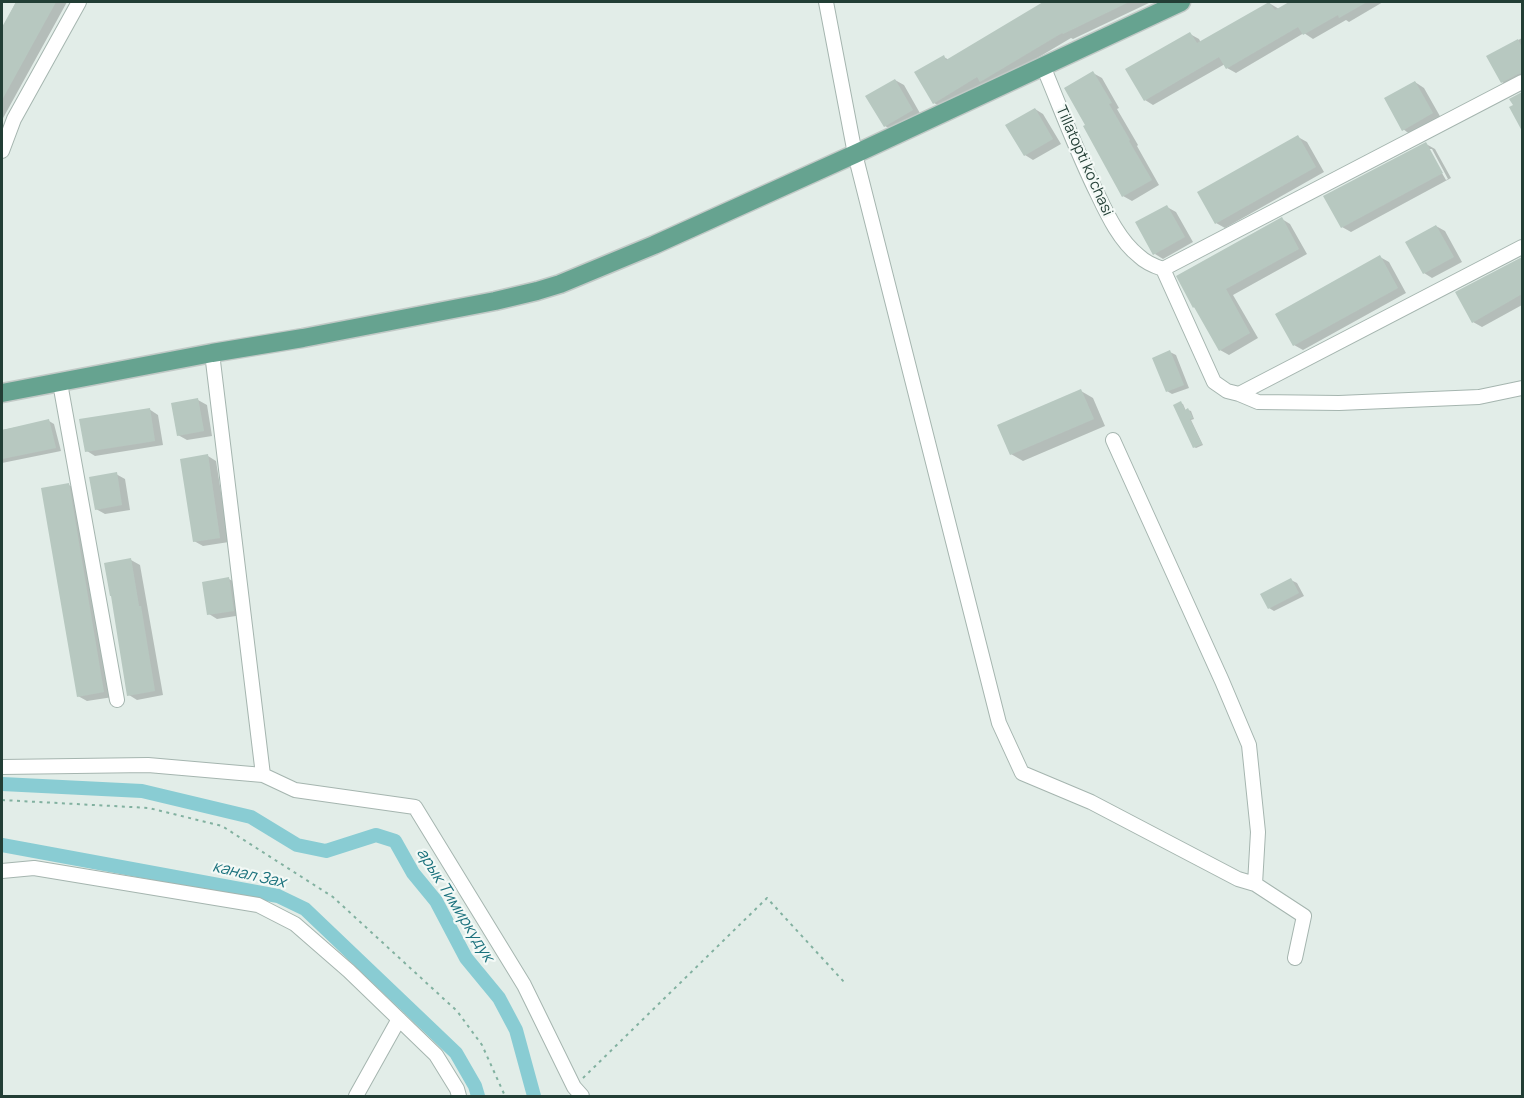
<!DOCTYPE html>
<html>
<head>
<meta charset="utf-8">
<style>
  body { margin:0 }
  #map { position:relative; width:1524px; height:1098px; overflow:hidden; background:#e2ede8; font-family:Manrope,sans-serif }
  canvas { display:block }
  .frame { position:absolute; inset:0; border:3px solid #223e35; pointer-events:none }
</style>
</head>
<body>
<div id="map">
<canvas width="1524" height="1098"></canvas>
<div class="frame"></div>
</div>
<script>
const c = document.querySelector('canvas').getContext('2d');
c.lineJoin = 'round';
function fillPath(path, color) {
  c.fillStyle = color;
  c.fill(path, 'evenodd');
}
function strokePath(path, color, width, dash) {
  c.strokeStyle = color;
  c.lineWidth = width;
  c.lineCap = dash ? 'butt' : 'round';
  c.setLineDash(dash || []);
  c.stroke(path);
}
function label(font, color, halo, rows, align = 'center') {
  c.font = font + ' Manrope,sans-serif';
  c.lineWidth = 4.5;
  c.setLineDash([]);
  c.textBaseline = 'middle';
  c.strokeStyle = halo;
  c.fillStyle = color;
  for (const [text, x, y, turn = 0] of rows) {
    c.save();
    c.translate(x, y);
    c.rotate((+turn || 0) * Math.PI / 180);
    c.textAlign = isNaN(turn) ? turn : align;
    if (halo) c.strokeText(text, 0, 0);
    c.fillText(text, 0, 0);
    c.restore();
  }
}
const shadow = new Path2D(`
  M16,2H67L2,120V29Z
  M1046,2H1151L1073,39L1071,38L990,86L985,83L943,108L934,103L944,57L949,60Z
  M1292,2H1383L1349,22L1346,20L1313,39L1304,33L1236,73L1227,68L1225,64L1153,105L1145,100L1190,34L1199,39L1201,43L1269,3L1279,9Z
  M1522,38V81L1510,87L1502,82L1488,57Z
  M1093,73L1102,78L1119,108L1117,109L1138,145L1137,146L1159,185L1132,201L1123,196L1087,125Z
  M895,80L904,85L921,115L894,131L885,126Z
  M1415,82L1424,88L1441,118L1411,135L1403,129Z
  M1035,109L1043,114L1061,144L1033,160L1025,155Z
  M1298,137L1307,142L1324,172L1225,228L1216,223Z
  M1426,144L1435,149L1451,178L1351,232L1342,227ZM1428,149H1432L1448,179L1446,180Z
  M1167,207L1176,212L1193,242L1163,259L1155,254Z
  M1282,219L1290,224L1307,254L1233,295L1258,338L1229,355L1220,350L1197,309L1194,307L1178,276Z
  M1436,226L1445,231L1462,262L1432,278L1424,273Z
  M1380,257L1389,262L1406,293L1303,350L1294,345Z
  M1522,259V305L1482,327L1473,322L1457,293Z
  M1170,352L1176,355L1189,388L1172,394L1167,391Z
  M1081,391L1093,398L1105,426L1023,461L1011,454Z
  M198,400L207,405L212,436L187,440L178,435Z
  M1180,403L1183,404L1186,411L1188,410L1191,411L1194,419L1191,420L1203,445L1196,448L1194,447Z
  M149,409L158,415L163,445L95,456L87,451Z
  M49,421L54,424L61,451L2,463V430Z
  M208,456L216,461L229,542L203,546L194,541Z
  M116,474L125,479L130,510L105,514L96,509Z
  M69,485L77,490L113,697L87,701L78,696Z
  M131,560L140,565L163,695L137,700L129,695Z
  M229,579L238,584L242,615L217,619L209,614Z
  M1291,580L1297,583L1304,596L1274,611L1269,608Z`);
const canal = new Path2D(`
  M2,784L142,791L251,817L297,845L326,851L376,835L395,841L413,873L436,901L466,958L499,998L516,1030L534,1096
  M2,845L278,896L305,909L456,1053L475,1086L478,1096`);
const building = new Path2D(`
  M16,2H56L2,100V27Z
  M1043,2H1129L1063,34L1062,33L980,82L977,77L933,104L914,72L944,55L946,60Z
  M1269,2L1275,10L1289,2H1367L1339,18L1338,15L1303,35L1298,27L1226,69L1219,57L1144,101L1125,69L1190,32L1197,43Z
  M1518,39L1522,48V73L1518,74L1501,83L1486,56Z
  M1093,71L1112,103L1109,104L1130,140L1129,141L1152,180L1122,197L1083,126L1085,125L1064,88Z
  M895,79L913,110L884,127L865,96Z
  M1415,81L1433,113L1402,131L1384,98Z
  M1522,92V131L1509,107L1513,105L1509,99Z
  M1035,108L1053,139L1024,156L1005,125Z
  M1298,135L1316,167L1215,224L1197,192Z
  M1426,142L1443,173L1341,228L1323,196Z
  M1167,205L1185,237L1153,255L1135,222Z
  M1282,217L1299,249L1226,289L1250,333L1219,351L1194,307L1193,308L1176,276Z
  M1436,225L1454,257L1423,274L1405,242Z
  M1380,255L1398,288L1293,346L1275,314Z
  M1522,257V294L1472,323L1455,292Z
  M1170,350L1184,385L1166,392L1152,358Z
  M1081,389L1094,419L1010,455L997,425Z
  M198,398L204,431L177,436L171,403Z
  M1181,401L1185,410L1188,408L1193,418L1190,419L1202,444L1193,448L1173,405Z
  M150,408L155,441L85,452L79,419Z
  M49,419L56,448L2,459V430Z
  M208,454L220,538L193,542L180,459Z
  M117,472L122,505L95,510L89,477Z
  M69,483L104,692L77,697L41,488Z
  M131,558L139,606H141L155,691L127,696L111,596H110L104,563Z
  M229,577L234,611L207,615L202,582Z
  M1291,578L1299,593L1268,609L1260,594Z`);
const path = new Path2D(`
  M2,800L149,808L222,826L333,897L457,1011L482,1045L505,1096
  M583,1078L767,898L845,983`);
const minor = new Path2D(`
  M826,2L855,154L999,723L1022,773L1091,802L1238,879L1255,884L1304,916L1295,958
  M1043,66C1061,109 1077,153 1098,195C1108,216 1120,241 1139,256C1146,263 1154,266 1163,269
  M2,151L14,119L79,2
  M1163,269L1214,382L1227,391L1239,394L1522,247
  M1163,269L1522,82
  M212,353L263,775
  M60,383L117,700
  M1239,394L1258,402L1339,403L1479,397L1522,388
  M1113,440L1222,681L1249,745L1258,832L1255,884
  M2,767L148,765L263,775L295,790L415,807L524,985L574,1087L582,1096
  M2,871L34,868L258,905L295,924L349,971L436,1055L457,1089L459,1096
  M356,1096L399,1019`);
const major = new Path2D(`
  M2,393L212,353L303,338L495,301L537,291L560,284L654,245L855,154L1181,2`);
const streetNames = [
  ["Tillatopti ko'chasi",1084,161,66]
];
const waterNames = [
  ["канал Зах",249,875,13],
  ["арык Тимиркудук",455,905,58]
];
fillPath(shadow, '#0003');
strokePath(canal, '#89ccd3', 14);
fillPath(building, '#b7c8c0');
strokePath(minor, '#a5b5af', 16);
strokePath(major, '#c1c9c6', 21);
strokePath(path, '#82b1a0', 2, [3, 4.5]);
strokePath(minor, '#fff', 14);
strokePath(major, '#66a390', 18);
label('15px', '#223e35', '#f3f9f6', streetNames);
label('italic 16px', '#1a717c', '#f3f9f6', waterNames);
</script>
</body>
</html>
